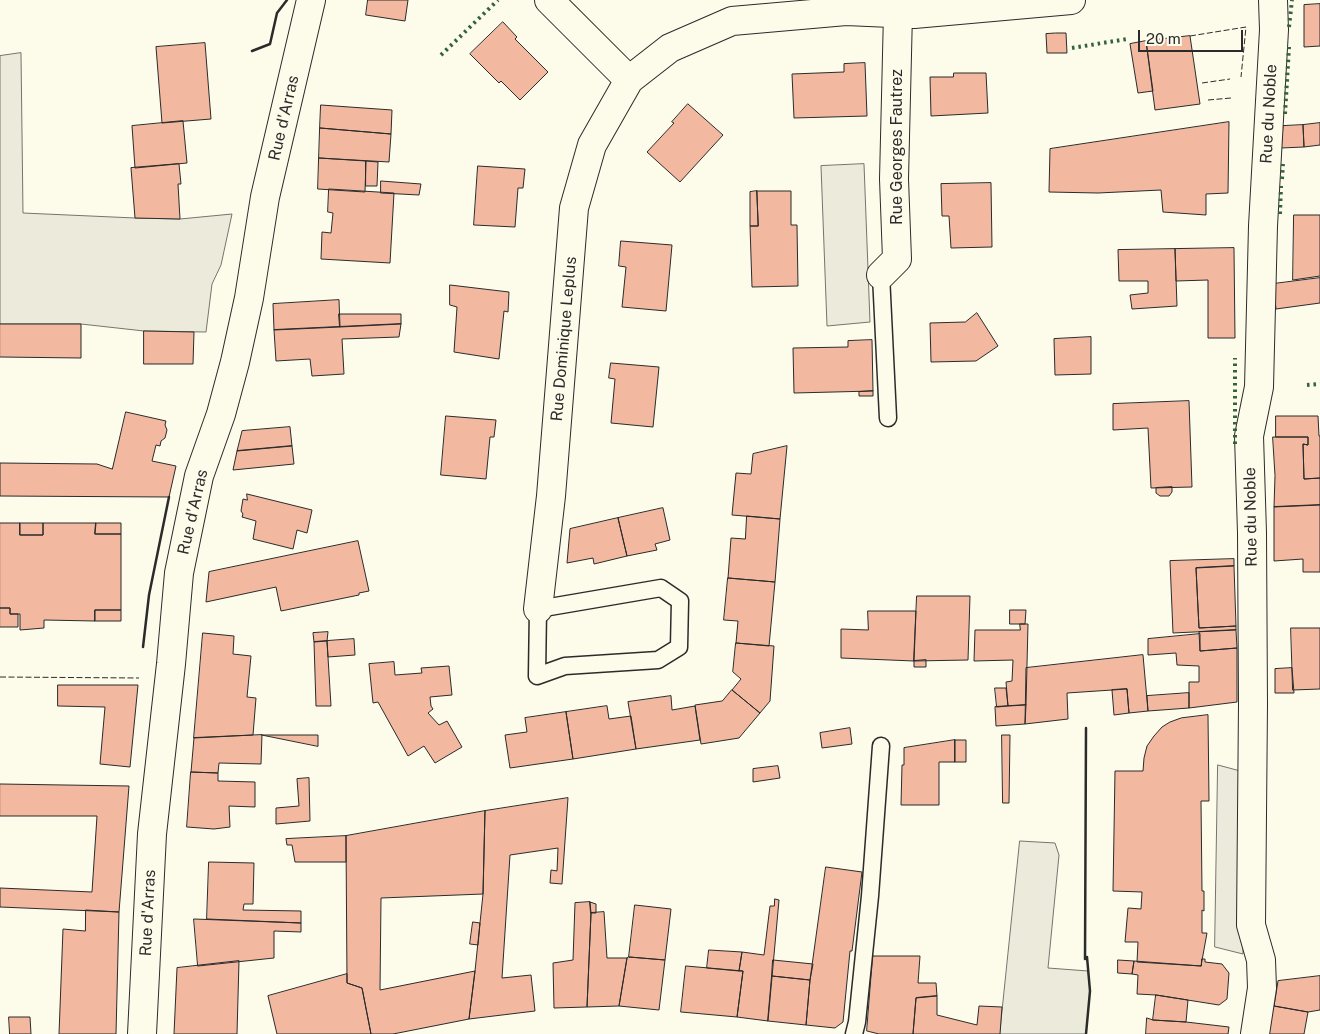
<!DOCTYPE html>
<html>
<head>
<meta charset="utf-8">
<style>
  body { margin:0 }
  #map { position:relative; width:1320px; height:1034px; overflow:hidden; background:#fdfbea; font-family:"Public Sans",sans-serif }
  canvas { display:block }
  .scale { position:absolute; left:1138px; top:30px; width:105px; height:22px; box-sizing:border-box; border:2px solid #2b2b2b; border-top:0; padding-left:6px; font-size:15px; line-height:18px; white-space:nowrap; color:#2b2b2b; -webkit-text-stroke:4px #fdfbea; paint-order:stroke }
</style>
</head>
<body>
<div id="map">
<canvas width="1320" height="1034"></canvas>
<div class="scale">20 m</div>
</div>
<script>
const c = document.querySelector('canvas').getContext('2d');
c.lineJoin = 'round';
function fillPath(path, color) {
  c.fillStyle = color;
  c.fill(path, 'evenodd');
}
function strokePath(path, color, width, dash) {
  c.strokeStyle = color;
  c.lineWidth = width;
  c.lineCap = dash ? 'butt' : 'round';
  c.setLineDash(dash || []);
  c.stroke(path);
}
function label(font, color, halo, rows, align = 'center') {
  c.font = font + ' "Public Sans",sans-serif';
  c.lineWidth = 4;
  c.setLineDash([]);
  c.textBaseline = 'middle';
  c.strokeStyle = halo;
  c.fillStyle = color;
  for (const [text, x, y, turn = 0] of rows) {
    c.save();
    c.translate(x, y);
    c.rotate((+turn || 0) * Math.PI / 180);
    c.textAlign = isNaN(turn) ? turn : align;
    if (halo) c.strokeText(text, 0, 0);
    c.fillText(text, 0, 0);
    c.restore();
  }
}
const green = new Path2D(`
  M21,53L23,213L135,218L180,219L232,214L221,265L212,284L206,332L144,331L81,324H0V56Z`);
const parking = new Path2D(`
  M864,164L870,322L827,326L821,166Z
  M1218,765L1244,772L1243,954L1215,947Z
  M1020,841L1055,843L1059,855L1048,968L1088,971L1090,991L1086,1034H1000Z`);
const building = new Path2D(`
  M368,0H408L405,21L366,15Z
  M1320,4V46L1304,47V5Z
  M503,22L517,37L515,39L548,72L520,100L501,81L499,83L470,54Z
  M1056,33H1066L1067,53H1047L1046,34Z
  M1190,36L1200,104L1155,110L1146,41Z
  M1146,41L1153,91L1138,93L1130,44Z
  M205,43L211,119L162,123L156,47Z
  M865,63L867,116L794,118L792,74L844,72V64Z
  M954,73H986L988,113L931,116L930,77H953Z
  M688,104L723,135L680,182L647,152L674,123L672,122Z
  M321,105L392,110L391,134L320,128Z
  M183,121L187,163L135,168L132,126Z
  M1229,122L1228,193L1206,194V215L1163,212L1161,190L1098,193L1049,192L1050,149Z
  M1320,123V145L1304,147L1303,125Z
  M1303,125L1304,147L1281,148L1283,126Z
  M320,128L391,134L389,162L319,158Z
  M319,158L366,161L365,192L318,189Z
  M366,161L378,162L377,186H366Z
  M179,164L181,184H178L180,219L135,218L131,168Z
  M478,166L525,169L523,188H518L515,227L474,225Z
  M381,181L421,184L419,195L381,193Z
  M991,183L992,247L951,248L949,216H942L941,184Z
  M329,189L394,193L390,263L321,259L322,232L331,233L333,213L328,212Z
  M757,191L758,226H750V192Z
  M757,191H791V225H797L798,286L752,287L750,226H758Z
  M1294,215H1320V276L1293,280Z
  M621,241L672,245L666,311L622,307L626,267L619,266Z
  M1234,248L1235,338H1208V280L1176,281L1175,249Z
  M1175,249L1177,306L1132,309L1130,295L1148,293V281H1119L1118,250Z
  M1320,278V303L1276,309L1273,284Z
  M450,285L509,292L508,312L504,311L499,359L454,352L457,307L450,305Z
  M339,300L340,327L274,330L273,304Z
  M977,313L998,346L976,361L931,362L930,323L965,322Z
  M339,314H401V324L340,327Z
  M0,324H81V358L0,357Z
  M401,324L399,337L342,339L344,374L312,376L310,359L276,361L274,330Z
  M144,331L194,332L193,364H144Z
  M1091,337V374L1055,375L1054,339Z
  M872,340L873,391L794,393L793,348L848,347V341Z
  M611,363L659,367L653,427L611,423L615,379L609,378Z
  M873,391V396H859V392Z
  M1189,401L1192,487L1151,488L1148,428L1113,430V404Z
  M126,412L166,421L165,425L167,430L165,438L161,441L160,446L156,445L152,461L176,466L169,497L0,496V463L97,464L112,469Z
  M446,416L496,420L494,437H490L486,479L441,475Z
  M1276,416H1318L1319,436H1320V478L1304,479L1303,444L1308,445V437H1276Z
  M290,427L292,446L237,451L242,431Z
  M1273,437H1308V445L1303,444L1304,479L1320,478V505L1274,507L1275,476Z
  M292,446L294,464L233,470L237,451Z
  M787,446L780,519L732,515L736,473L751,474L753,454Z
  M1172,487V492L1169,496H1160L1156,493V488Z
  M247,494L312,510L307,533L297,530L293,549L253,539L256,521L242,517L243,514L241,511L243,499L247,500Z
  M1320,505V572H1303V559L1274,561V507Z
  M663,508L670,540L655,544L657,550L627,556L618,518Z
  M747,516L780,519L775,582L728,578L731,538L745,539Z
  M618,518L627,556L594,564L593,558L567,563L570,529Z
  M0,523H20V535H43V523H96L95,534H121V610H95V621L44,620V628L20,630V614H10V608H0Z
  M20,523H43V535H20Z
  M96,523H121V534H95Z
  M358,541L369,591L359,593V595L281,611L276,587L206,602L209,572Z
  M1234,559V566L1196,568L1199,628L1236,626V630L1173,633L1170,561Z
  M1234,566L1236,626L1199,628L1196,568Z
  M728,578L775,582L769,646L736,643L738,621L724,620Z
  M917,596H970L968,660L914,661Z
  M0,608H10V614H18V627H0Z
  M95,610H121V621H95Z
  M1010,610H1026L1025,624H1010Z
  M868,611H916L914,661L841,658V629L868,630Z
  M1020,624H1028L1026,705L1008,706L1006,682L1012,681L1013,660L974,661L975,630H1020Z
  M1291,628H1320V689L1293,690Z
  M1236,630L1237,648L1200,651L1199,632Z
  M328,632L327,641L314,642L313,633Z
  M203,633L234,636L233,654L251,656L247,697L256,698L253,735L194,738Z
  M1200,634V651L1237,648V702L1189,708V682H1199V666L1177,665L1176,653L1148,655V639Z
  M354,639L355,655L328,657L327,641Z
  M327,641L331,706H316L314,642Z
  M736,643L774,646L770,701L760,713L732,690L741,679L733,672Z
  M1143,655L1148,711L1129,713L1127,689L1067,693L1068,719L1025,724L1026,668Z
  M926,660V667H914V661Z
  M394,662L395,675L422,673L421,668L449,666L452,695L430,697L431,706L433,709L428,713L439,725L447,721L462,747L435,763L424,746L408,756L378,702L373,703L369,664Z
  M1292,668L1294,693H1275V669Z
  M58,685H138L130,767L100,764L105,707L58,706Z
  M995,688H1006L1008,706L997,707Z
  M1127,689L1129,713L1114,715L1112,690Z
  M732,690L760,713L739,738L701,744L695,705L722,701Z
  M1189,693V708L1148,711L1147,696Z
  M671,696L672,710L695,706L700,740L636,749L628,702Z
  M1026,705L1025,724L996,726L995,707Z
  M607,706L609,719L631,716L636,749L573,759L566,712Z
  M566,712L573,759L510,768L505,735L527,732L525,718Z
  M1208,715L1209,801H1201L1202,891H1204V911L1202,910V933H1207L1201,966L1137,962L1138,942H1125L1128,908L1141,909L1142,892L1113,891L1115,771H1143L1144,758L1147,746L1154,736L1162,727L1170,722L1181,718Z
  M850,728L852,744L822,748L820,733Z
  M262,735H318V746Z
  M262,735L261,764L219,763L218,773L191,772L194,738Z
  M1002,735H1010L1009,803H1003Z
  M955,740H966V762H955Z
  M955,740V762H939V805H901L902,765H904V748Z
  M778,766L780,778L753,782V769Z
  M191,772L218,773V781L255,782V807L229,806L230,827L214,829L187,827Z
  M309,778L310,821L276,824V808L299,806L297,779Z
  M0,784L129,786L119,912L0,907V888L92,892L97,816H0Z
  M568,798L562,884L550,883L551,870L557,871L558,848L510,855L502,978L531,975L535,1011L469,1019L475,971L483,894L485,811Z
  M485,811L483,894L381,898L380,990L475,971L469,1019L393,1034H371L362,988L347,983L346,836Z
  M346,836V862H295L292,845H287L286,839Z
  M209,862L254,863L253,904H244L243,910L301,911V923L207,919Z
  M826,867L862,872L852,951H850L843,1022L835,1028L806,1025L810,980Z
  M775,899L779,900L768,1021L737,1017L743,971H739L742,952L764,955L770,906H774Z
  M590,902L596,904V913H591Z
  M590,902L591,913L587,1007L554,1008L553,963L573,960L575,903Z
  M635,905L671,909L665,960L629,957Z
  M86,910L119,912L116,1034H59L63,929L85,931Z
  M604,912L607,958H627L619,1006L587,1007L591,913Z
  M194,919L301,923V932L274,931V958L198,966Z
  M473,922L480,923L478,945L470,944Z
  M709,950L742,952L739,971L707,968Z
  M873,956H920L918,983H936L937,996L916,998L913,1034H879L867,1031Z
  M629,957L665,960L659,1010L619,1006L627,958Z
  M1202,959H1205V962L1222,964L1229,973L1227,999L1219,1005L1156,995L1137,994L1138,975L1132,974L1134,961L1201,966Z
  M773,960L813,964L810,980L772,976Z
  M1118,960L1134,961L1132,974L1118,973Z
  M239,961L237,1034H174L177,968Z
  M686,966L743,971L737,1017L681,1012Z
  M347,974V983L362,988L371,1034H277L268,996Z
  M772,976L810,980L806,1025L768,1021Z
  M1320,976V1010L1308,1012L1274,1006L1278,981Z
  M1156,995L1188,1000L1186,1022L1153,1020Z
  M937,996V1015L977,1025L979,1006L1002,1007L1000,1034H913L916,998Z
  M1274,1006L1308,1012L1304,1034H1268Z
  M9,1017H30L31,1034H10Z
  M1147,1018L1153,1020L1186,1022L1229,1027L1228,1034H1146Z`);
const lane = new Path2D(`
  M881,275L888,418
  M661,588L680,601L679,647L658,660L565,666L537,676L538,609Z
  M854,1034L857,1022L870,896L881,746`);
const street = new Path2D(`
  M549,0L629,80L670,48L732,21L846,11L914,14L1071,0
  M881,275L897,259L894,179L898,13
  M538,609L551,496L574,208L592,145L629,80
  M142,1034L152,834L171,664L179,573L199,476L221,414L235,362L249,298L265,197L311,0
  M1255,1034L1262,988L1261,960L1251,925L1253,704L1252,533L1249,436L1259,387L1263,226L1274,30L1273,0`);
const hedge = new Path2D(`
  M1289,27L1292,0
  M1072,48L1127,39
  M441,55L498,0
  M1285,114L1289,47
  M1282,179L1283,164
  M1280,214L1281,186
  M1307,385L1320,384
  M1235,444V358`);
const fence = new Path2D(`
  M1190,36L1246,27L1241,77
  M1202,83L1230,79
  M1208,100L1231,98
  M0,677L139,678`);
const wall = new Path2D(`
  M252,51L270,44L277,13L287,0
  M143,647L149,595L169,497
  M1086,728L1085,959L1087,957L1090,991L1086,1034`);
const streetNames = [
  ["Rue du Noble",1269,114,-87],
  ["Rue d'Arras",284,118,-77],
  ["Rue Georges Fautrez",897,147,-90],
  ["Rue Dominique Leplus",564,339,-85],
  ["Rue d'Arras",193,512,-77],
  ["Rue du Noble",1251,517,-91],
  ["Rue d'Arras",148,913,-87]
];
fillPath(green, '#ecebdb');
strokePath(green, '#74746e', 1);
fillPath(parking, '#eceadb');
strokePath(parking, '#74746e', 1);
fillPath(building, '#f2b8a0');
strokePath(building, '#2b2b2b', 1);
strokePath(lane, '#2b2b2b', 19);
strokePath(street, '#2b2b2b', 30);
strokePath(lane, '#fdfbea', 16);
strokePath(street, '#fdfbea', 28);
strokePath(hedge, '#34623c', 4, [2.5, 4]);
strokePath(fence, '#2b2b2b', 1, [6, 2.5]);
strokePath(wall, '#2b2b2b', 2.5);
label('16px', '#2b2b2b', '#fdfbea', streetNames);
</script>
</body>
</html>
